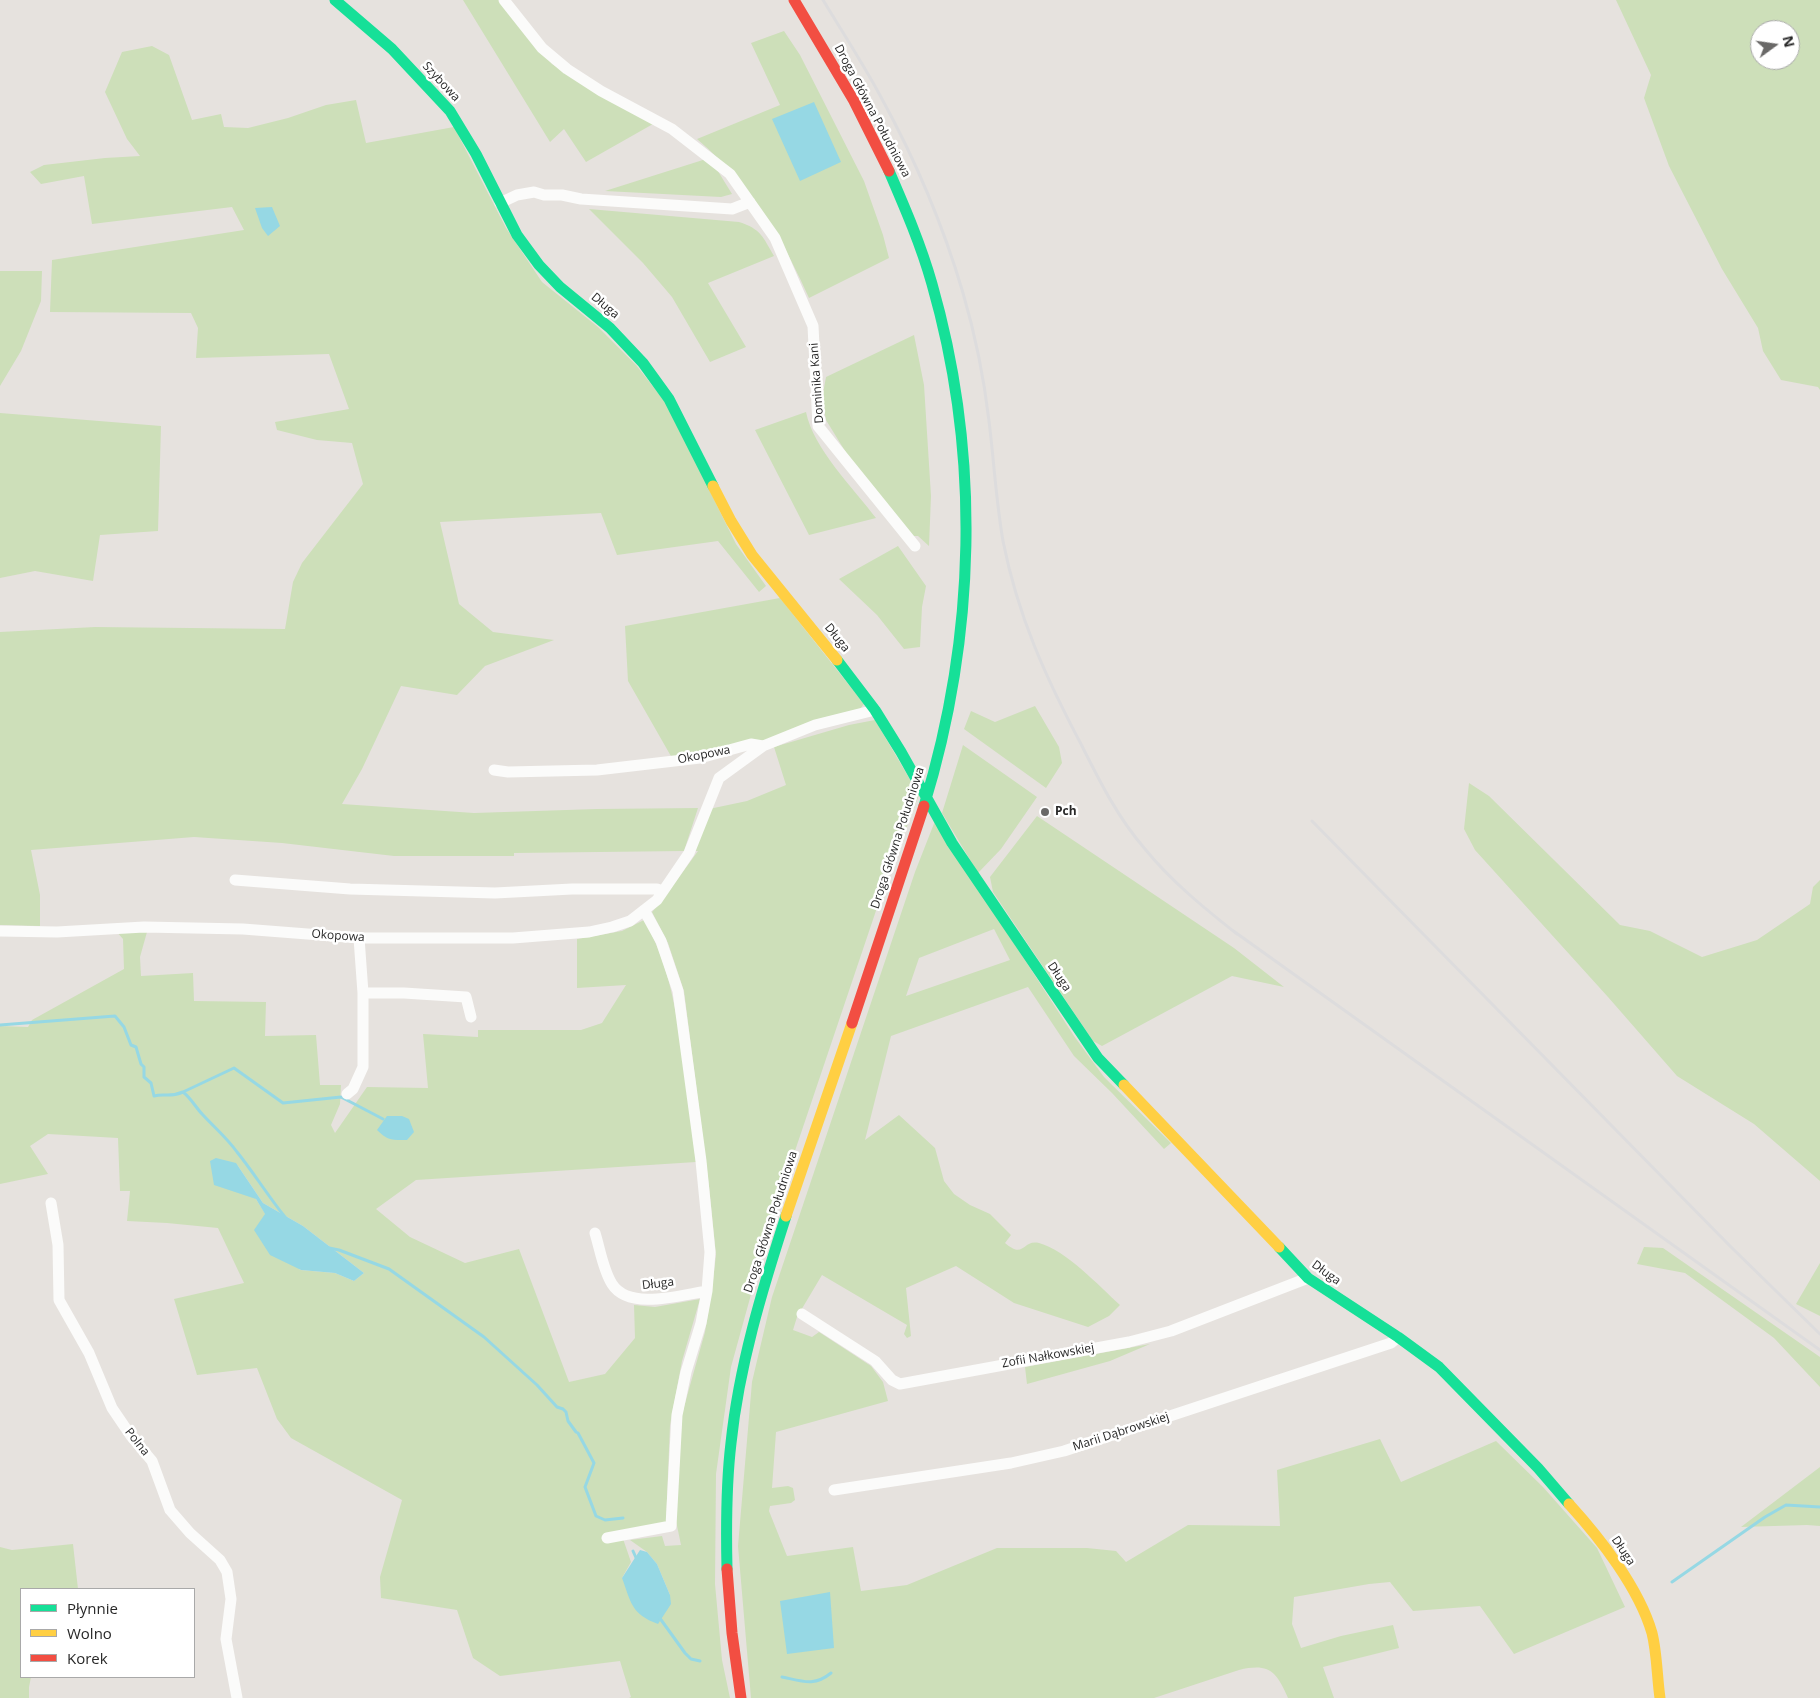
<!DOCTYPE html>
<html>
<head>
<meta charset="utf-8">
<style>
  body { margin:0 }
  #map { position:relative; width:1820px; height:1698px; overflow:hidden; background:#e6e2de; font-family:"Open Sans",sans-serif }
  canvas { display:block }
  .legend { position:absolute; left:20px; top:1588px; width:175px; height:90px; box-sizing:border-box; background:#fff; border:1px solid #a9a9a9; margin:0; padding:6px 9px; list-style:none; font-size:15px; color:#282828 }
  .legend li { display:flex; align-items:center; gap:10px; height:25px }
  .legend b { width:25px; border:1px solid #a9a9a9 }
  .north { position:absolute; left:1750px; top:20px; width:50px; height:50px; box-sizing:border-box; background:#fff; border:1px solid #a9a9a9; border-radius:50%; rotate:76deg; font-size:14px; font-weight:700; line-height:20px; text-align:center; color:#282828 }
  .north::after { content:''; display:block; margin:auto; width:18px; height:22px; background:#6a6968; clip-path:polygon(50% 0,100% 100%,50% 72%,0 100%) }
</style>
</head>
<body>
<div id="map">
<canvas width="1820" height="1698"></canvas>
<ul class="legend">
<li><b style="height:6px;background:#16e098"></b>Płynnie</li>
<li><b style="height:6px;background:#ffcf43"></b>Wolno</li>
<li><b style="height:6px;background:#f24e42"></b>Korek</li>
</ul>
<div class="north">N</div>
</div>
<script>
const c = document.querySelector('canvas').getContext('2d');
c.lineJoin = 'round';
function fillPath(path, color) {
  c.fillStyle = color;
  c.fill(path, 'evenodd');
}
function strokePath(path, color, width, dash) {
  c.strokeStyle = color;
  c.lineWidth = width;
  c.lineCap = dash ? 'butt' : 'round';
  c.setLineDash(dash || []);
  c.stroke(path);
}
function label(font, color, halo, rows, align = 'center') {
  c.font = font + ' "Open Sans",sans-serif';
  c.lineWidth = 5;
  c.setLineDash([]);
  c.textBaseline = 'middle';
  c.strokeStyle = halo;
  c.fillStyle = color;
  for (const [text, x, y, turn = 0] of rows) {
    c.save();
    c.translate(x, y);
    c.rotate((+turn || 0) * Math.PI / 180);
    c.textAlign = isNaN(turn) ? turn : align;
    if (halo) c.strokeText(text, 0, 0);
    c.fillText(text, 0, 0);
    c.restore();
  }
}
const green = new Path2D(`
  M463,0H499L552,64L653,124L586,162L564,129L550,142Z
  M1616,0H1820V390L1818,387L1781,380L1763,351L1758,328L1722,269L1669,166L1644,98L1651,75ZM1760,30H1790V60H1760Z
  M784,31L800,55L864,181L883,235L889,258L809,298C798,274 786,249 772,226C753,194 726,164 697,139L780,105L751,43Z
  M152,46L169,55L192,120L221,114L224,127L248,128L288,118L326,105L356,100L366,143L454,127L506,228L542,282L598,327L636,365L666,403L736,544L766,586L759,592L718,541L617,555L601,513L440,522L459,604L493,632L554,640L485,666L457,695L401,686L362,769L342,804L474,813L597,809L698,808L684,851L514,853V856H394L282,843L194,837L31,850L40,895V926L0,925V632L95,627L285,629L293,582L302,563L363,484L352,443L317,440L277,430L275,422L349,409L329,354L196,358L198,328L191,313L50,312L52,260L244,230L232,207L92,224L84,176L41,184L30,172L44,165L105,158L140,156L127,139L105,92L122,52Z
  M706,159L716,168L732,194L721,197L605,191Z
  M589,209L739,222C761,229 763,237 774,256L708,283L746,347L710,362L672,297L643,263Z
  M0,271H42L41,301L21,351L0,386Z
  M914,335L924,385L931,496L929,546L918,536H910L856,469L826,420L822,399L826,377Z
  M806,412C813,448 854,489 876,518L809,535L808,533L755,430Z
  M0,413L161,426L158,531L100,535L93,581L35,571L0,578Z
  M898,546L926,586L922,607L920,647L904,649L877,615L839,579Z
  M780,598L864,704L860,709L763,742L701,755L672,758L628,681L625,626Z
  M1035,706L1059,747L1062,763L1046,788L964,729L971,711L995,722Z
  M875,720L919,795L886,881L771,1222L731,1367L716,1474L715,1584L722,1660L730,1698H629L631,1697L620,1661L500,1676L473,1658L457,1610L381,1598L380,1577L402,1500L291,1438L277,1419L257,1368L197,1375L174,1299L244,1283L218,1228L167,1223L127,1221L130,1191H120L118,1138L48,1134L30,1146L48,1174L0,1184V1026L28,1027L32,1020L124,969L123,939L116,931L147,932L140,957L141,976L193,973L194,1001L266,1002L265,1036L316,1035L320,1085H341L340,1104L331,1125L335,1133L367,1087L428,1088L423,1034L478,1037V1030H581L602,1023L626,985L577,988V939L622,931L644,920C670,965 677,1015 684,1066C688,1098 692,1130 696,1162L416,1180L376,1209L410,1237L465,1263L519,1249L569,1382L605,1374L635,1338L634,1305L655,1307L700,1299L682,1361L670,1425L666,1523L621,1533L631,1562L622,1578L670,1595L657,1564L647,1552L630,1540L662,1536L665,1546L681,1545L676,1521L682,1414L705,1332L712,1289L716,1255L709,1186L684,991L668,943L652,912L661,902L698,851H695L709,809L747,801L786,785L774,747L849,725ZM236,1163L263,1203L303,1226L364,1273L354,1281L335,1273L300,1270L256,1199Z
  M963,745L1037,797L1001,849L978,873L942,813Z
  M1469,783L1489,796L1620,925L1650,931L1702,957L1757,940L1810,904L1813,887L1820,880V1181L1754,1124L1677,1076L1608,997L1475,850L1464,829Z
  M1037,816L1234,948L1284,987L1232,976L1102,1046L1093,1041L993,892L990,877Z
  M935,821L1074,1036L1104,1077L1171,1143L1164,1149L1112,1093L1074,1056L1028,987L891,1036L865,1140L899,1115L935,1148L944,1181L954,1194L970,1205L990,1214L1011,1235L1005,1243C1025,1260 1022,1239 1039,1243C1066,1250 1099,1286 1120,1305L1109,1316L1088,1327L1014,1303L956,1266L906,1288L911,1336L907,1338L904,1334L907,1325L822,1275L797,1317L793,1330L812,1337L819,1332L871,1366L883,1382L888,1401L776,1432L772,1488L788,1486L793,1488L795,1500L791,1503L770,1506L769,1511L787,1556L853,1547L861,1591L907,1585L997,1548H1087L1116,1551L1126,1562L1188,1525L1280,1526L1277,1470L1380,1439L1401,1482L1496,1441L1543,1487L1597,1548L1625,1607L1514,1654L1480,1606L1413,1611L1390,1582L1369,1584L1294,1597L1292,1624L1301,1648L1341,1636L1393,1625L1399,1648L1323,1667L1334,1698H1288C1276,1671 1269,1663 1239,1670L1154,1698H751L738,1546L752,1382L772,1297L915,872ZM994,929L1010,960L906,996L919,958Z
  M1644,1247L1663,1248L1820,1357V1387L1774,1338L1685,1273L1637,1264Z
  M1820,1263V1316L1796,1304Z
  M1150,1344L1110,1361L1027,1384L1025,1367Z
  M1820,1467V1526L1807,1525L1741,1527Z
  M73,1544L78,1589H21V1677H31L29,1687V1698H0V1547L12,1550Z`);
const water = new Path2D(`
  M814,102L841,162L800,181L772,119Z
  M272,207L280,226L268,236L262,228L255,208Z
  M387,1116H402L409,1119L414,1132L407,1140C392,1140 388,1141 377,1130Z
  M216,1158L236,1163L263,1203L303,1226L364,1273L354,1281L335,1273L301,1270L270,1255L254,1230L265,1214L256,1199L214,1185L210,1161Z
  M640,1550L647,1552L657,1564L670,1595L671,1604L658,1624C631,1614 631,1602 622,1578Z
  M830,1592L834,1648L787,1654L780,1601Z`);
const stream = new Path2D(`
  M0,1025L115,1016L124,1027L131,1045L136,1047L141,1064L144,1067V1077L151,1083L154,1096C165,1093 169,1098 183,1092C191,1098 196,1108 203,1115C215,1128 227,1138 237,1152C254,1173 268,1196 285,1217
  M183,1092L234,1068L283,1103L341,1097L383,1119
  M329,1248L339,1250L389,1269L484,1337L537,1385L557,1407L563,1409L566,1412L568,1421L576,1432L578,1433L594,1463L585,1487L596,1516L605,1520L623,1518
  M633,1551L637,1560
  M1672,1582L1765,1517L1786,1505L1820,1507
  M659,1617L685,1653L691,1659L700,1661
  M782,1677C802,1681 814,1687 831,1673`);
const street = new Path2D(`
  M504,0L542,48L567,69L601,91L672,129L730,174L775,238L813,326L818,426L915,546
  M500,203L517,195L534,192L544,195H562L581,199L732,209L750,202
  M494,770L508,772L597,770L700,758L751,744L763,746
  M235,880L350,889L495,893L572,889H657L663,891
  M0,931L57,932L144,927L243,929L359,938H513L589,932L612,927L630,921L657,900L689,853L719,778L763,746L815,725L875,710
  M363,993H404L466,997L471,1017
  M347,1094L353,1089L363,1067V993L359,938
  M51,1203L58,1245L59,1300L89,1353L112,1408L131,1436L152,1461L170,1510L190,1533L220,1560L227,1572L231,1599L226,1639L237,1698
  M595,1233C600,1249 603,1270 612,1284C629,1311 681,1295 707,1291
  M802,1314L875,1361L892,1380L900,1384L1129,1342L1171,1331L1308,1278
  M834,1490L1011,1463L1064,1451L1391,1343L1398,1337
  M607,1538L671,1526L677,1415L686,1372L701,1323L707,1291L710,1252L701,1161L678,991L661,941L644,910`);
const fast = new Path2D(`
  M335,0L392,49L450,111L476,154L517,235L539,265L560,287L610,328L643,363L669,399L713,486
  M889,171C905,208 921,245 932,284C981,455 976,636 924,806
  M837,660L875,710L901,752L952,843L1098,1058L1124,1085
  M1279,1247L1308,1278L1398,1337L1439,1367L1538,1468L1569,1504
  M727,1569C726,1526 726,1485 731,1443C739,1366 762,1290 786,1216`);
const slow = new Path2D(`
  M713,486L731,521L752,555L837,660
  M1124,1085L1279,1247
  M786,1216L852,1023
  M1569,1504C1600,1538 1639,1588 1652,1633C1657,1653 1657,1677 1660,1698`);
const jam = new Path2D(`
  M794,0L854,101L889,171
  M852,1023L924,806
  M727,1569L732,1633L741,1698`);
const rail = new Path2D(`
  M823,0C843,33 864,65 882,99C916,161 943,225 963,293C975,334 984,378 989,421C994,461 996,501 1003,541C1018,617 1046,678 1082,746C1100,782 1118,818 1145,849C1171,881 1204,908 1237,934
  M1312,821L1730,1246L1820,1334
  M1232,930L1820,1350`);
const markers = [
  [1045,812,5,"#6a6968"]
];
const streetNames = [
  ["Szybowa",441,82,47],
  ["Droga Główna Południowa",872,111,62],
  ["Długa",605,306,40],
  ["Dominika Kani",817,383,-94],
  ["Długa",837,638,51],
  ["Okopowa",704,755,-11],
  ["Droga Główna Południowa",898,838,-72],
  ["Okopowa",338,936,4],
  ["Długa",1059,977,56],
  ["Droga Główna Południowa",771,1222,-72],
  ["Długa",1326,1273,36],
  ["Długa",658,1284,-7],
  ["Zofii Nałkowskiej",1048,1356,-10],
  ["Marii Dąbrowskiej",1121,1432,-18],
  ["Polna",137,1442,52],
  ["Długa",1623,1551,56]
];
const poiNames = [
  ["Pch",1055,812]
];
fillPath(green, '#cddfb9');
fillPath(water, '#96d8e4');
strokePath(stream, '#96d8e4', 3);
strokePath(street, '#fbfbfa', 11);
strokePath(fast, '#16e098', 11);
strokePath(slow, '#ffcf43', 11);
strokePath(jam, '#f24e42', 11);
strokePath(rail, '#dddcdd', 3);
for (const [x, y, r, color] of markers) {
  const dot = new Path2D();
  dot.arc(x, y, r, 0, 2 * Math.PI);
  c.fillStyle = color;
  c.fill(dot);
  strokePath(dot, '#fff', 2);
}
label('12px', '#282828', '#fff', streetNames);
label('bold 12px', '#282828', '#fff', poiNames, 'left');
</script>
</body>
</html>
